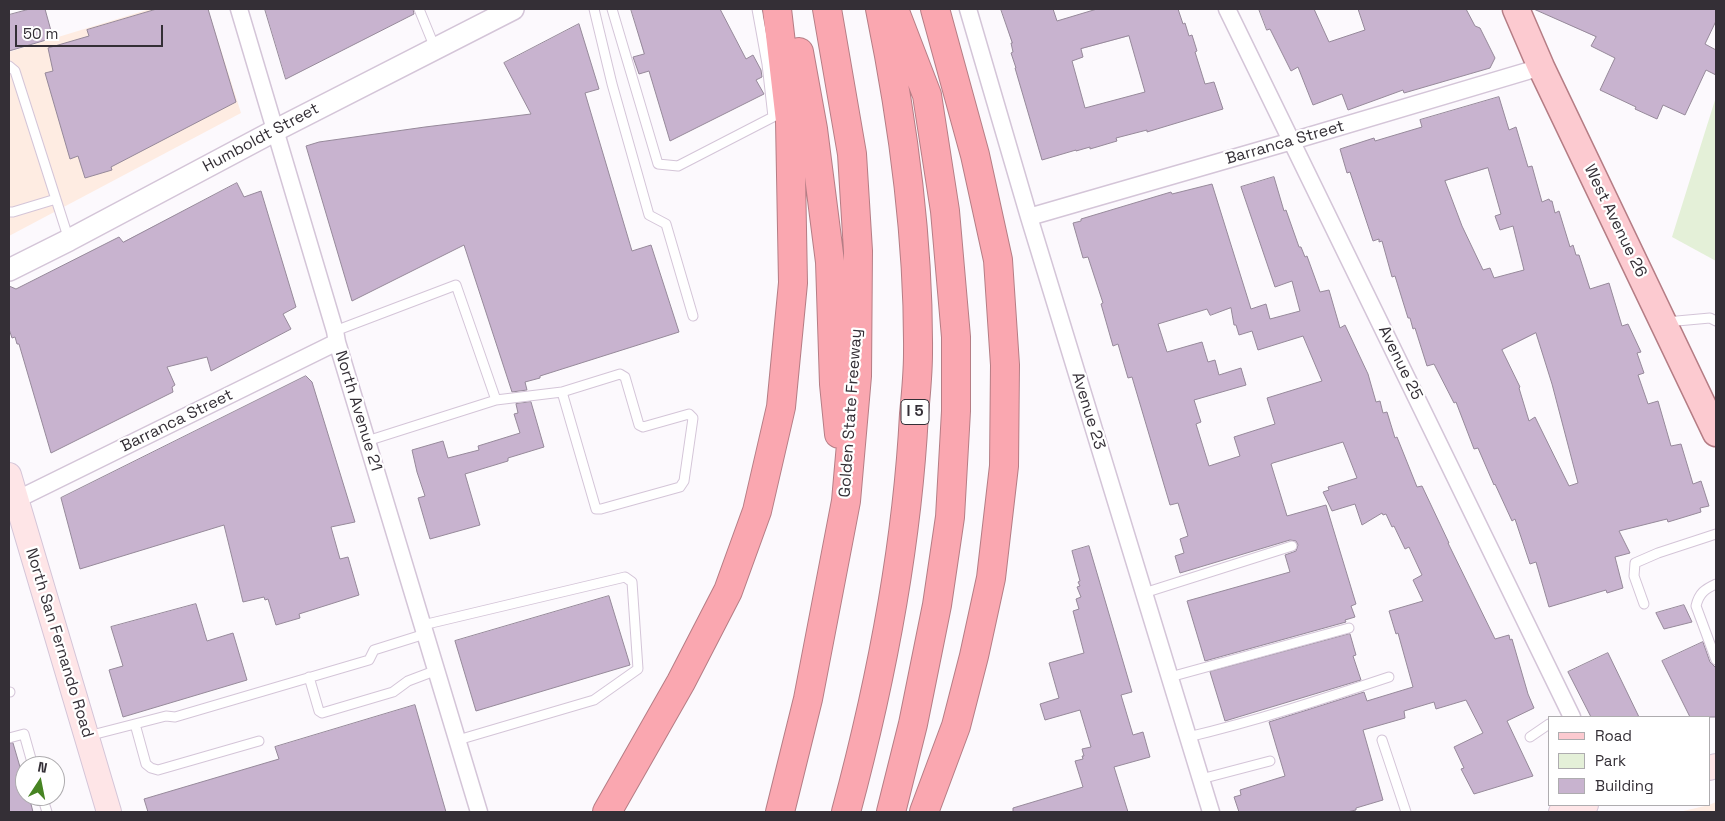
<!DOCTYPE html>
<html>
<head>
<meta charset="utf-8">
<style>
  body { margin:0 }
  #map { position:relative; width:1725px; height:821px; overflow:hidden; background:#fcf9fd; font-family:"Space Grotesk",sans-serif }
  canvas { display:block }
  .frame { position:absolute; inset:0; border:10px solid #342f36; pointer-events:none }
  .legend { position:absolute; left:1548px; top:716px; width:162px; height:90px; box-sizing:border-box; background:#fff; border:1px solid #aeacaf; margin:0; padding:6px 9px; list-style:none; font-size:15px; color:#342f36 }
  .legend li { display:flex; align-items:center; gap:10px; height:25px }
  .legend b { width:25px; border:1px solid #aeacaf }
  .north { position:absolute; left:15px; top:756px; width:50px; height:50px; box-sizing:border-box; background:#fff; border:1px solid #aeacaf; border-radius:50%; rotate:11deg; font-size:14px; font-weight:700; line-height:20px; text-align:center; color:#342f36 }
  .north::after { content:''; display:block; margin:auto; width:18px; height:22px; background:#478423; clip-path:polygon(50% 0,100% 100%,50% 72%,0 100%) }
  .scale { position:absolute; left:15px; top:25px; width:148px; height:22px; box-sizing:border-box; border:2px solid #342f36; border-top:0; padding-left:6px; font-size:15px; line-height:18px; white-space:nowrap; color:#342f36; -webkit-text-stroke:4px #fff; paint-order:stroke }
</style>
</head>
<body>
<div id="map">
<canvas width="1725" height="821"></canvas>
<div class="frame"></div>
<ul class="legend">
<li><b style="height:6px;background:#fccad0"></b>Road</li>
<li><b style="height:14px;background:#e4f0d8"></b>Park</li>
<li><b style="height:14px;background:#c8b3cf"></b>Building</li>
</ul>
<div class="north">N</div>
<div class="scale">50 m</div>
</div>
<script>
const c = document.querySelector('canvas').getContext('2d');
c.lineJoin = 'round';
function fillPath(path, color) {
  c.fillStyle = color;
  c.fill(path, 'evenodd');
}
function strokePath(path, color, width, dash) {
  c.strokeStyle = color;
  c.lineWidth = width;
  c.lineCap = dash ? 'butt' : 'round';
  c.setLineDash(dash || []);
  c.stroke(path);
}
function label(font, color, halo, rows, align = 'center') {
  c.font = font + ' "Space Grotesk",sans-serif';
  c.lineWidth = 4.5;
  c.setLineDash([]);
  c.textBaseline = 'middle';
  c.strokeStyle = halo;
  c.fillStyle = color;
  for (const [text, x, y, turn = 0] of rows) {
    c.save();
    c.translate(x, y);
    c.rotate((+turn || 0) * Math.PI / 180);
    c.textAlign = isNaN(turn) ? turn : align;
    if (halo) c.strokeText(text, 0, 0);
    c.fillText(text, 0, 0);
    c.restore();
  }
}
const commercial = new Path2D(`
  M150,9H208L241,113L9,236V52Z
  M1716,802V812H1679L1709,805Z`);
const green = new Path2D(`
  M1715,100H1716V261L1672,237Z`);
const building = new Path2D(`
  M30,9H45L53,38L9,51V15Z
  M157,9H208L236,102L111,167L112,170L85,178L78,156L70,159L45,73L53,71L48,48L89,36L87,30Z
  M265,9H413L414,14L286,79Z
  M631,9H720L746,59L753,55L761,70L762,77L756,80L764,94L670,141L649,71L639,74L633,57L644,54Z
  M1001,9H1053L1057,21L1097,9H1178L1183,24L1185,23L1189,36L1192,35L1197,51L1195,52L1205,84L1214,82L1223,109L1147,132V130L1116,138L1117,141L1090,149V147L1076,151V150L1042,160L1015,68H1016L1011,53L1013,52L1011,43H1012ZM1129,36L1145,92L1085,108L1072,61L1083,57L1081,49Z
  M1259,9H1314L1329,42L1365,30L1358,9H1466L1475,26L1480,28L1495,58L1490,68L1404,93L1403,90L1348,110L1342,94L1313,105L1298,67L1291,71L1270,29L1267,30Z
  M1534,9H1716V21L1705,44L1716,50V75L1706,70L1685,115L1663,105L1657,119L1635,109L1636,107L1600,90L1615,58L1591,46L1596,37Z
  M579,24L599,89L585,93L632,251L651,245L679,332L540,376V378L525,382L527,390L512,392L464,245L352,301L306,146L319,142L425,127L531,114L504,63Z
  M1499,97L1509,130L1516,127L1528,167L1532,166L1542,202L1549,199L1550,201H1552L1555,213L1559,211L1570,247L1573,245L1576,255H1579L1590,289L1609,283L1622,326L1628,324L1641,352L1637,353L1644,373L1638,375L1648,404L1658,401L1671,446L1681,444L1693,484L1701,481L1709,506L1700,508L1701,512L1668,522L1667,519L1619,531L1630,553L1615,557L1623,588L1607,593L1606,590L1549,607L1536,562L1530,564L1515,519L1512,521L1495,484L1494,485L1478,448L1474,449L1456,402L1454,403L1434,364L1427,366L1415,328L1413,329L1410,318H1408L1395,276L1392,277L1382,241L1379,242V239L1373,241L1350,172L1347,173L1340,149L1374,138L1375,141L1422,127L1420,120ZM1488,168L1501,214L1495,216L1500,230L1513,226L1524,270L1494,278L1490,268L1483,270L1462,226L1445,181ZM1536,333L1552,384L1578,483L1569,486L1535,417L1529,421L1519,388L1520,387L1502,350Z
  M1274,177L1284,211L1286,210L1299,247H1301L1305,257L1307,256L1320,292L1329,290L1340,328L1345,325L1368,374L1376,402L1380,401L1383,413L1387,412L1395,438L1397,437L1417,487L1422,486L1449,543H1448L1495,639L1509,635L1510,640L1512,639L1528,694L1534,708L1507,721L1533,776L1474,794L1461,769L1464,768L1454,747L1483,733L1466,700L1436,709L1434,702L1404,711L1405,718L1363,730L1383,800L1356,808V810L1347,812H1239L1234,797L1241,795L1240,790L1285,776L1269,722L1364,692L1367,701L1413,687L1398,633L1396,634L1389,611L1423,601L1413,580L1422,575L1409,547L1405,549L1394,526L1392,527L1386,514L1383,515L1382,513L1362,525L1355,504L1332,511L1323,492L1329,490L1328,487L1357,478L1343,442L1273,463L1271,464L1287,516L1326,505L1356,604L1351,606L1355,617L1345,620L1346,622L1205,661L1187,601L1290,572L1285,555L1296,551L1298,545L1296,541L1290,540L1180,573L1175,556L1184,553L1180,539L1188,536L1178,503L1170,505L1132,377L1128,378L1118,344L1113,346L1101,304L1103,303L1088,257L1083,258L1073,223L1081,221V219L1171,192L1172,194L1212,184L1251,309L1266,304L1270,319L1300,311L1292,281L1275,287L1241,187ZM1231,308L1234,325H1236L1239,335L1252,331L1258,350L1303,336L1322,381L1267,398L1275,424L1234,437L1240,456L1209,466L1196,424L1201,422L1194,400L1246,385L1241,368L1219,375L1215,360L1208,362L1202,342L1167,352L1158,324L1207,309L1210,315Z
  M237,183L244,197L261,191L296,307L283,314L291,329L211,371L207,357L167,367L175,385L172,387L173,392L51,453L19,344H17L15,337L12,338L9,329V286L16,289L119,237L123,242Z
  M306,376L312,382L355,522L331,527L340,559L348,557L359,595L299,614L300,618L276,625L268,599L265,600L264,597L243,602L224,525L80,569L61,498Z
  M531,402L544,447L508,458V461L465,474L480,525L430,539L418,498L425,496L417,472L412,450L443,441L448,458L479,450L478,446L520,433L514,414L518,413L516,404Z
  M1089,546L1132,692L1121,695L1133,735L1143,732L1150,757L1114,767L1128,812H1013V808L1083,787L1075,761L1083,759L1082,756H1084L1082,749L1091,747L1080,710L1045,720L1040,704L1059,698L1049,663L1084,653L1073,611L1079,609L1076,599L1081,597L1077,587L1080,586L1078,582L1080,581L1072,551Z
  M609,596L630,665L476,711L455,641Z
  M196,604L207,641L233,633L247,680L123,717L109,670L123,666L111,627Z
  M1684,605L1692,622L1664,629L1656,613Z
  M1350,634L1356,655L1353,656L1361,680L1225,721L1210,672Z
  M1703,642L1710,662L1716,668V717H1690L1662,661Z
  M1608,653L1639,717H1591L1568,672Z
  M415,705L446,812H148L144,799L279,759L275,747Z
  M13,743L25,784V796H29L33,812H9V744Z`);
const service = new Path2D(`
  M419,9L435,48
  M594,9L612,84L649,215L666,224L693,316
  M612,9L658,164L678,166L773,117L767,64L757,9
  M9,66L15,71L69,240
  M9,212H13L56,199
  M1666,322L1710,318L1716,321
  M335,331L456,285L496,400
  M367,441L496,400L562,392L596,509H601L680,487L684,481L693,418L689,414L643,427L639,425L625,377L620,374L562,392
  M1716,584C1705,589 1699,593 1696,606L1716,660
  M1144,593L1292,546
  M1644,604L1634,576L1635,563L1658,553L1716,534
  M423,625L625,577L632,582L638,669L594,700L458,740
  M309,677L319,711L322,713L393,692L408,681L437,670
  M1170,677L1349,628
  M9,692H10
  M135,724L146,764L151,768L158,770L259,741
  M88,736L166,716L175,717L369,660L374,650L425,634
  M1188,737C1256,721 1323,699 1389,677
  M1530,737L1549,724
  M9,738L24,734L33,766
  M1382,740L1406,812
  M1201,779L1270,761
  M42,796L47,812`);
const minor = new Path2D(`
  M239,9L335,331L337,342L479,812
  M968,9L1029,217L1211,812
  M1227,9L1572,717
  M1029,217L1292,141L1541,67
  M16,500L337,342`);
const tertiary = new Path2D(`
  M9,270L69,240L276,130L513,9`);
const secondary = new Path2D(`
  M9,475L109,812
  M1709,768L1716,766
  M1561,812L1586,805`);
const primary = new Path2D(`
  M1516,9L1541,67L1716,433`);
const motorway = new Path2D(`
  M799,52L813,129L830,262L834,384L839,434
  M607,812L681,682L728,591L757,511L781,407L793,283L790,121L777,9
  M780,812L808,699L846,501L857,376L858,251L852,154L827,9
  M846,812C881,682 907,549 914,414C916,394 918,374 918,353C919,237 903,122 880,9
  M891,812L913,724L937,605L950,517L956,411V337L945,211L927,95L894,9
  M924,812L956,726L974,656L991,578L1004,466L1005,365L998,260L975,155L935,9`);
const shields = [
  [915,412,28]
];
const shieldNames = [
  ["I 5",915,412]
];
const streetNames = [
  ["Humboldt Street",261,138,-28],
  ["Barranca Street",1285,143,-16],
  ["West Avenue 26",1615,221,64],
  ["Avenue 25",1400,363,64],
  ["North Avenue 21",358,411,73],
  ["Avenue 23",1088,411,73],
  ["Golden State Freeway",851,413,-86],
  ["Barranca Street",177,421,-26],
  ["North San Fernando Road",59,643,73]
];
fillPath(commercial, '#feece2');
fillPath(green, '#e4f0d8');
fillPath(building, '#c8b3cf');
strokePath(building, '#96899a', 1);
strokePath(service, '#d4c5d8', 11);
strokePath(minor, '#d4c5d8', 19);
strokePath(tertiary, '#d4c5d8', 24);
strokePath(secondary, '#d4c5d8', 26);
strokePath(primary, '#b57d85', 29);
strokePath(motorway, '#b57d85', 30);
strokePath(service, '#fff', 9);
strokePath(minor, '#fff', 16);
strokePath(tertiary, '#fff', 21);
strokePath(secondary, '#fee5e7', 24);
strokePath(primary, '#fccad0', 26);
strokePath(motorway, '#faa7b0', 28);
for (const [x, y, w] of shields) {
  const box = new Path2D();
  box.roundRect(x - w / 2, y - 12.5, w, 25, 4);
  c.fillStyle = '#fff';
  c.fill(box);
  strokePath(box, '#342f36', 1);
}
label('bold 15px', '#342f36', null, shieldNames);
label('16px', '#342f36', '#fff', streetNames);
</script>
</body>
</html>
